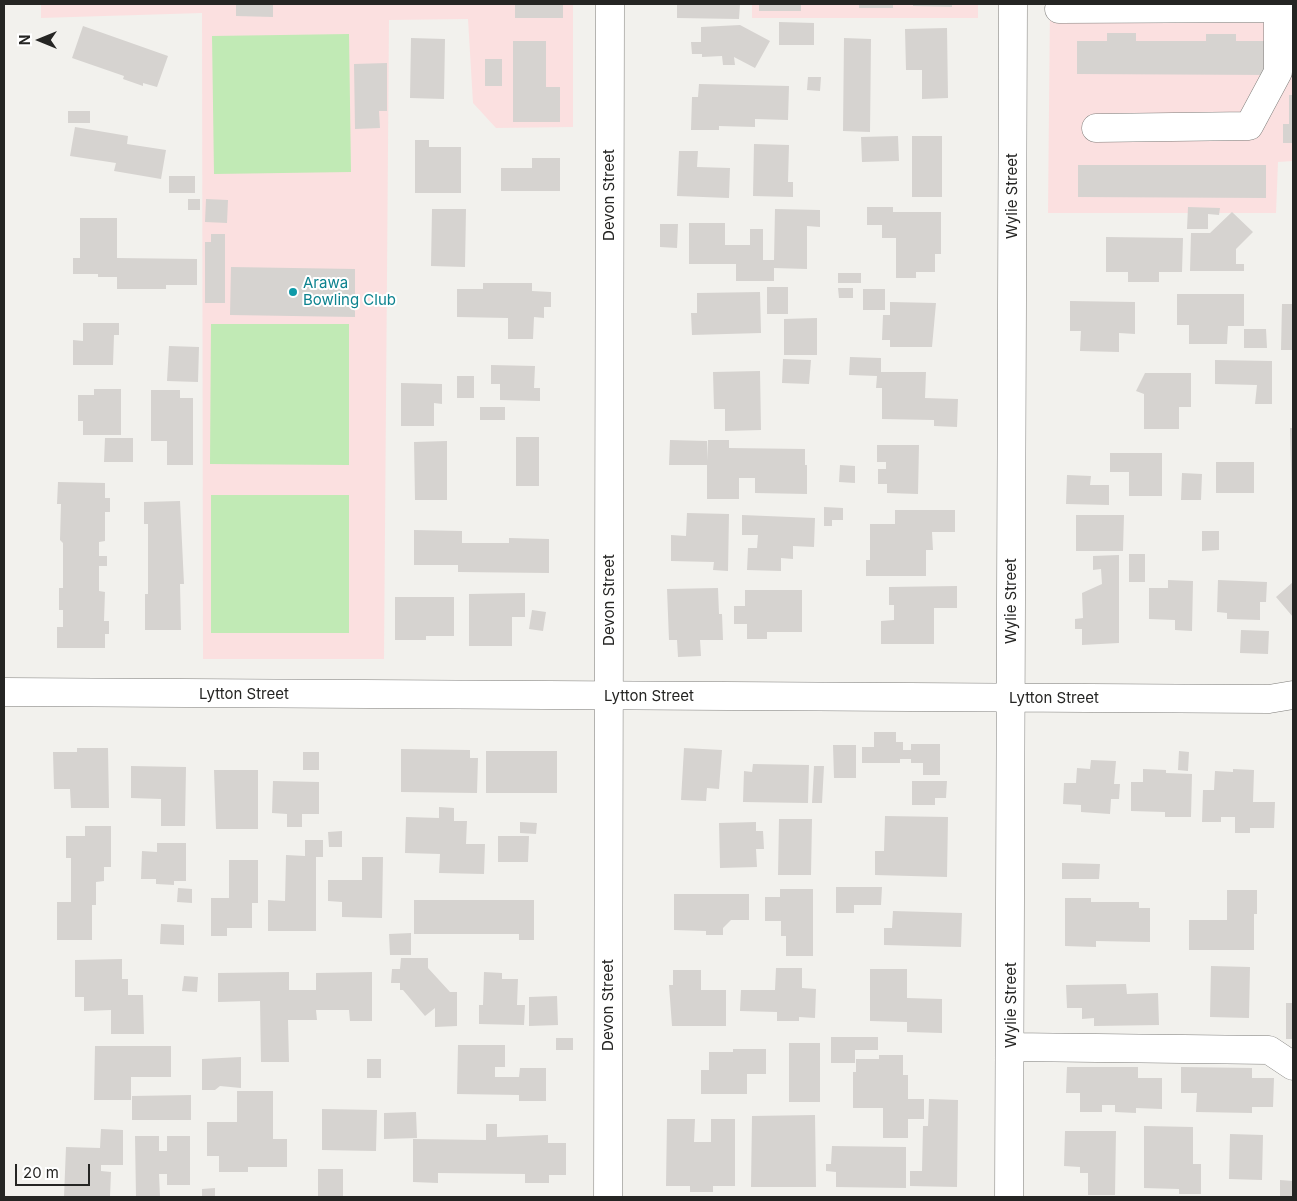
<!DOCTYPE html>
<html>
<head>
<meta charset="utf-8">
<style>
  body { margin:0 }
  #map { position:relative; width:1297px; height:1201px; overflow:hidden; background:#f2f1ed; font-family:Inter,sans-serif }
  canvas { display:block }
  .frame { position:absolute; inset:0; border:5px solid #252523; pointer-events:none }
  .north { position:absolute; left:15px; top:15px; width:50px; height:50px; -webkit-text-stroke:4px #fff; paint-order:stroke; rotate:270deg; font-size:14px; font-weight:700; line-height:20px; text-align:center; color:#252523 }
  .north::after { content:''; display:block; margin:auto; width:18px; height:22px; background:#252523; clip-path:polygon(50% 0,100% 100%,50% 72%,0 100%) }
  .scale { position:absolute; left:15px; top:1164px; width:75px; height:22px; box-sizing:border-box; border:2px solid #252523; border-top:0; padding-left:6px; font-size:15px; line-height:18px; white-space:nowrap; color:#252523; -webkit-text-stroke:4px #fff; paint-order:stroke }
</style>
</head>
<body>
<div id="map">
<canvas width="1297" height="1201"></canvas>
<div class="frame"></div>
<div class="north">N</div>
<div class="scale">20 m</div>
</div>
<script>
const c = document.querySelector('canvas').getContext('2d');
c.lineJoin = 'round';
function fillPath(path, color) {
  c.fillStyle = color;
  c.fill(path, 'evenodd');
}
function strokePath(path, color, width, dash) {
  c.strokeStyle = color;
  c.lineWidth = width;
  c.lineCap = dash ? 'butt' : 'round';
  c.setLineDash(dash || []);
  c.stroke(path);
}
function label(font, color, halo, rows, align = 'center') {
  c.font = font + ' Inter,sans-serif';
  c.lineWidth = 4;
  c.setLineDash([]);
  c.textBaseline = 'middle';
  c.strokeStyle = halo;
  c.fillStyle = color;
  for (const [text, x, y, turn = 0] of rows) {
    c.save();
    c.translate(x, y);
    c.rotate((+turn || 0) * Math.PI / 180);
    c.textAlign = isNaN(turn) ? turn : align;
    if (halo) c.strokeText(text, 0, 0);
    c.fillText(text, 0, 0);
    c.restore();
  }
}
const commercial = new Path2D(`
  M41,4H573V127L496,128L473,103L468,19L389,20L384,659H203L202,13L41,18Z
  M752,4H978V18H752Z
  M1050,4H1293V161L1278,162L1276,213H1048Z`);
const green = new Path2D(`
  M349,34L351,172L214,174L212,36Z
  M211,324H349V465L210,464Z
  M211,495H349V633H211Z`);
const building = new Path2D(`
  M236,4H273V17L236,16Z
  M515,4H563V18H515Z
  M677,4H740L739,19L677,18Z
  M759,4H801V11H759Z
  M859,4H893V8H859Z
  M913,4H952V7L913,6Z
  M779,22L814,23V45H779Z
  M740,25L770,41L755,68L734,57L735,65H723L722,56L702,57V54H692L691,42H701V27Z
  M83,26L168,56L157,87L143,83V86L123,79L124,76L72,58Z
  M947,28L948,98L922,99V70H906L905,29Z
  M1107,33H1136V41H1206V34H1236V41H1270V75L1077,74V41H1107Z
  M411,38L445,39L444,99L410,98Z
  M844,38L871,39L870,132L843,131Z
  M513,41H546V87H560V122H513Z
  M485,59H502V86H485Z
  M387,63V111H379L380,128L355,129L354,64Z
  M808,77H821L820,91L807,90Z
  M699,84L789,86L788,120L755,119V127L719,126V130H691L692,97H698Z
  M1289,95H1293V143H1283V124H1289Z
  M68,111H90V123H68Z
  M75,127L128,136L127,144L166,150L161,179L114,171L116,163L70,156Z
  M898,136L899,161L862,162L861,137Z
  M912,136H942V197H912Z
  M415,140H429V147H461V193H415Z
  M754,144L789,145L788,182H793V197L753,196Z
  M679,151H698L697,167L730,168L729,198L677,196Z
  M532,158H560V191H501V168H532Z
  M1078,165H1266V198L1078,197Z
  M169,176H195V193H169Z
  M188,199H200V210H188Z
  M206,199L228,200L227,223L205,222Z
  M867,207H893V212H941V254H935V272H916V278H896V238H882V225H867Z
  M1188,207L1220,208L1219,215L1208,214V229H1187Z
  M432,209H466L465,267L431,266Z
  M775,209L820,210V227L807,226V269L774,268V281H736V264H689V223H725V245H750V229H763V260H774Z
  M1232,212L1253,232L1236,249V264H1244V271H1190L1191,233H1210Z
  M80,218H117V258L197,259V285H166V289H117V277H98V274H73V258H80Z
  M660,224H678L677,248L660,247Z
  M211,234H225V303H205V242H211Z
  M1106,237L1183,238L1182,272H1159V282H1128V272H1106Z
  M231,267L355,269V317L230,315Z
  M838,273H861V283H838Z
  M483,283H532V291L551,292V307H544V318L534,317L533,339H508V318L457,317V289H483Z
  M767,287H788V314H767Z
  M838,288H853V298H839Z
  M863,289H885V310H863Z
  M760,292L761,333L692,335L691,313H697V293Z
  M1177,294H1244V326H1228L1227,344H1189V325H1177Z
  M1070,301L1135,302V334L1119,333V352L1080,351L1081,331H1070Z
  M890,302L936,303L932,347H890V340H882L883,315H890Z
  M1282,304H1293V350H1281Z
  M817,318V355H784V319Z
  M83,323H119V335H114L113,365H73V340L83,341Z
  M1244,329H1266L1267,348H1244Z
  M169,346L199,347L198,382L167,381Z
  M850,357L881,358V372H926L925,398L958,399L957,427L934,426V420L882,419V388H876L877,376L849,375Z
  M783,359L811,360L809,384L782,383Z
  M1215,360L1272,361V404H1255L1257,385L1215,384Z
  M491,365L535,366L534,388H540V401L500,400V384H491Z
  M760,371L761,430L725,431V409H714L713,372Z
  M1145,373H1191V407H1179V429H1144V394L1136,391Z
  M457,376H474V398H457Z
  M401,383L442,384V404L434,403V426H401Z
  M94,389H121V435H83V421H78V395H94Z
  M151,390H180V398H193V465H167V441H151Z
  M480,407H505V420H480Z
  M1290,428H1293V500H1292Z
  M516,437H539V486H516Z
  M105,438H133V462H104Z
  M670,440L707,441V461L708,440H729V448L805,449V465H807V494L755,493V478H739V499H707V465H669Z
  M447,441V500H415L414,442Z
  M877,445H919L918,494L887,493V484H878V469H886V462H877Z
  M1110,453H1162V496H1129V472H1110Z
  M1216,462H1254V493H1216Z
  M840,465L855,466V483L839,482Z
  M1182,473L1202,474L1201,500H1181Z
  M1067,475L1091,476L1090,485H1109V505L1066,504Z
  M58,482L105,483V498H110V512H105V541L99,542V556H107V566H99V591L105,592L104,621H109V634H105V648H57V627H63V610H59V588H63V543L60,540L61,504H57Z
  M180,501L184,584H180L181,630H145V594H148V524H144V502Z
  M824,507L843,508V520H832V526H824Z
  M895,510H955V532H932L933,550H926V576H866V560H870V524H895Z
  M687,513L729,514L728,571L713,570L714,562L671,561V535L686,536Z
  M742,515L815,518L814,547L793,546V559L781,558V571L747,570L748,548H757L758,535H742Z
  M1076,515H1124L1123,551H1076Z
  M414,530L462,531V543H509V538L549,539V573L458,572V565H414Z
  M1202,531H1219V550L1202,551Z
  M1129,554H1145V582H1129Z
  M1119,555V643L1082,645V629H1075V619L1083,618L1082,593L1102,584L1101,569L1093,570V556Z
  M1168,580L1193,581L1192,631L1175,630V620L1149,619V588H1168Z
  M1218,580L1267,582L1266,602H1260V620L1227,619V613L1217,612Z
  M1293,582V617L1276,597Z
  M957,586V608H934V644H881V621L894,620V605H889V587Z
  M718,588L719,614H722L723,640H700L701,656L678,657L677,640H669L667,589Z
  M745,590H802V632H767V639H747V624H734V606H745Z
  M525,593V617H512V646H469V594Z
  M395,597H454V636H426V640H395Z
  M532,610L546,612L543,631L529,629Z
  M1241,630L1269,631L1268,654L1240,653Z
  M874,732H896V742H903V750H911V744H940V775H923V763H911V759H900V763H862V747H874Z
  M833,745H856V778H834Z
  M77,748H108L109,808H71L70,789H54L53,752H77Z
  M684,748L722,750L719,789L707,788L706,801L681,800Z
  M401,749L470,750V758H478L477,793L401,792Z
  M486,751H557V793H486Z
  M1179,751L1189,752L1188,771L1178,770Z
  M303,752H319V770H303Z
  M1091,760L1116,761L1114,784H1120L1119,799H1111L1110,814L1081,812V805L1063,804L1064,783H1076L1077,768L1090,769Z
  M753,764L809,765L808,803L743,802L744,771L752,772Z
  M131,766L186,767L185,826H161V799L131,798Z
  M814,766H824L822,803H812Z
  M1143,769L1166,770V773L1192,774L1191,817H1165V812L1131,811V782H1143Z
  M1233,769L1254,770L1253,802H1275L1274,828H1250V833H1235V817H1221V822H1202L1203,790H1214L1215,771L1233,772Z
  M214,770H258V829H216Z
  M273,781L319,782V814H302V827H287V814L272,813Z
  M912,781H947L946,798H935V805H912Z
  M439,807L454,808V821H467L466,844H485L484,874L439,873L440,854L405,853L406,817L439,818Z
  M885,816L948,817L947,877L875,875V851H884Z
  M779,819H812L811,875H778Z
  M520,822L537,823L536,834L520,833Z
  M756,822V831H763L764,849H756L757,867L720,868L719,823Z
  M85,826H111V867H104V881L96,882V905H92V940H57V902H71V858H66V836H85Z
  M342,831V847H329L328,832Z
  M498,836H529L528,862H498Z
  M305,840H323V857H316V931H268V900L285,901L286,855L305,856Z
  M157,843H186V881H174V885L156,884V879H141L142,851L157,852Z
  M362,857H383L382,918L342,917V902L328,901V880H362Z
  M229,860H258V903H252V928H227V936H211V898H229Z
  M1062,863L1100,864L1099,879H1062Z
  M836,887H882L881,905H854V913H836Z
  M178,888L192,889V903L177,902Z
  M780,889H813V956H786V936H781V921H765V897H780Z
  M1227,890H1257V914H1254V950H1189V920H1227Z
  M674,894H749V920H731L723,928V935H706V931L674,930Z
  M1065,898H1091V902H1139V908H1150V942L1096,941V947L1065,946Z
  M414,900H534V940H519V934H414Z
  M893,911L962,913L961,947L884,945V928H892Z
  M161,924L184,925V945L160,944Z
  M411,933V955H390L389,934Z
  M401,958H428V968L450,992H457V1026L435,1027V1008L425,1016L403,990H400V983H391L392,969H400Z
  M122,959V979H128V995H143L144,1034H111V1010L84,1011V997H75V960Z
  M1211,966L1250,967L1249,1018L1210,1017Z
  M776,968H802V988L816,989L815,1018L799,1017V1021H777V1012L740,1011L741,990H775Z
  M870,969H907V998L942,999V1033L907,1032V1022L870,1021Z
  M673,970H701V990H726V1026H672L669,985H673Z
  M289,972V990H316V973L372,972V1021H350L349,1010H316L317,1020H288L289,1062H261L260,1001L218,1002V973Z
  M484,972L502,973V979H518L517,1005H525L524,1025L479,1024V1005H483Z
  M184,976L198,977L197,992L182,991Z
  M1126,984L1127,994L1158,993L1159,1025L1094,1026V1018L1082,1019V1008H1067L1066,985Z
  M557,996L558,1025L529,1026V997Z
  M1286,1003H1293V1039H1286Z
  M831,1037H878V1050H855V1063H831Z
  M556,1038H573V1050H556Z
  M789,1043H820V1102H789Z
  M458,1045H505V1067H495V1077H519L520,1068H546V1101H519V1095L457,1094Z
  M95,1046H171V1077H131V1100H94Z
  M733,1049H766V1074H747V1094H701V1070H709V1052H733Z
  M879,1055H903V1075H908V1099H924V1119H908V1138H883V1108H853V1072H856V1059H879Z
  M241,1057V1088L220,1086L215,1090H202V1059Z
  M367,1059H381V1078H367Z
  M1067,1067H1138V1078H1162V1109L1136,1108V1113L1115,1112V1105H1102V1112H1080V1093H1066Z
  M1181,1067L1252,1068V1078H1274L1273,1107H1252V1113L1196,1112L1197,1093H1181Z
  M237,1091H273V1139H287V1167H248V1172H219V1156H207V1122H237Z
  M191,1095V1120H132V1096Z
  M929,1099L958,1100L957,1187L910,1186V1171H922L923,1126H928Z
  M322,1109L377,1110L376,1151L322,1150Z
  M416,1112L417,1138L384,1139V1113Z
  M815,1115L816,1187H751L752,1116Z
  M667,1119H695L694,1142H711V1119H735V1186H713V1192H690V1186H666Z
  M486,1124H497V1137L548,1135V1143H566V1175H549V1183H525V1174L438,1173V1183L413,1182V1139L486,1140Z
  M1144,1126L1193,1127V1164H1201V1194H1179V1189L1144,1188Z
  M101,1129L123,1130V1165H101V1171L111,1172L110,1197H64L66,1147L100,1148Z
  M1065,1131H1116L1115,1195H1088V1173H1080V1167L1064,1166Z
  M1230,1134L1263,1135L1262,1180L1229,1179Z
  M135,1136H159V1151H167V1136H190V1185H167V1174H159L160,1197H136Z
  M832,1146L906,1147V1188L836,1187V1172L826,1171V1164H831Z
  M318,1169H343V1197H318Z
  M1280,1180L1293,1181V1197H1280Z
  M215,1188V1197H202V1189Z`);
const minor = new Path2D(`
  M1059,9L1278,8
  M1096,128L1249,126L1278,72V4
  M4,692L1269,699L1293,695
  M1011,1047L1269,1050L1293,1066
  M1009,1197L1013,4`);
const major = new Path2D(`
  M608,1197L610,4`);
const markers = [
  [293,292,5,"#0f9aa8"]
];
const streetNames = [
  ["Devon Street",609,195,-90],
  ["Wylie Street",1012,196,-90],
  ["Devon Street",609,600,-90],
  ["Wylie Street",1011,601,-90],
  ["Lytton Street",244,694],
  ["Lytton Street",649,696],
  ["Lytton Street",1054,698],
  ["Devon Street",608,1005,-90],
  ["Wylie Street",1011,1005,-90]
];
const cultureNames = [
  ["Arawa",303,283],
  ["Bowling Club",303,300]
];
fillPath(commercial, '#fbe0e0');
fillPath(green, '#c1eab5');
fillPath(building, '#d6d3d0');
strokePath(minor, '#7e7d7a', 29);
strokePath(major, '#7e7d7a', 29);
strokePath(minor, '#fff', 28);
strokePath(major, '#fff', 28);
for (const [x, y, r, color] of markers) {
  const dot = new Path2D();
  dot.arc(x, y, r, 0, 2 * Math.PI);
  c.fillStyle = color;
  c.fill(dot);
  strokePath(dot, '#fff', 2);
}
label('15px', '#252523', '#fff', streetNames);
label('15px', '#0d838f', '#fff', cultureNames, 'left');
</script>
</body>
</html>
